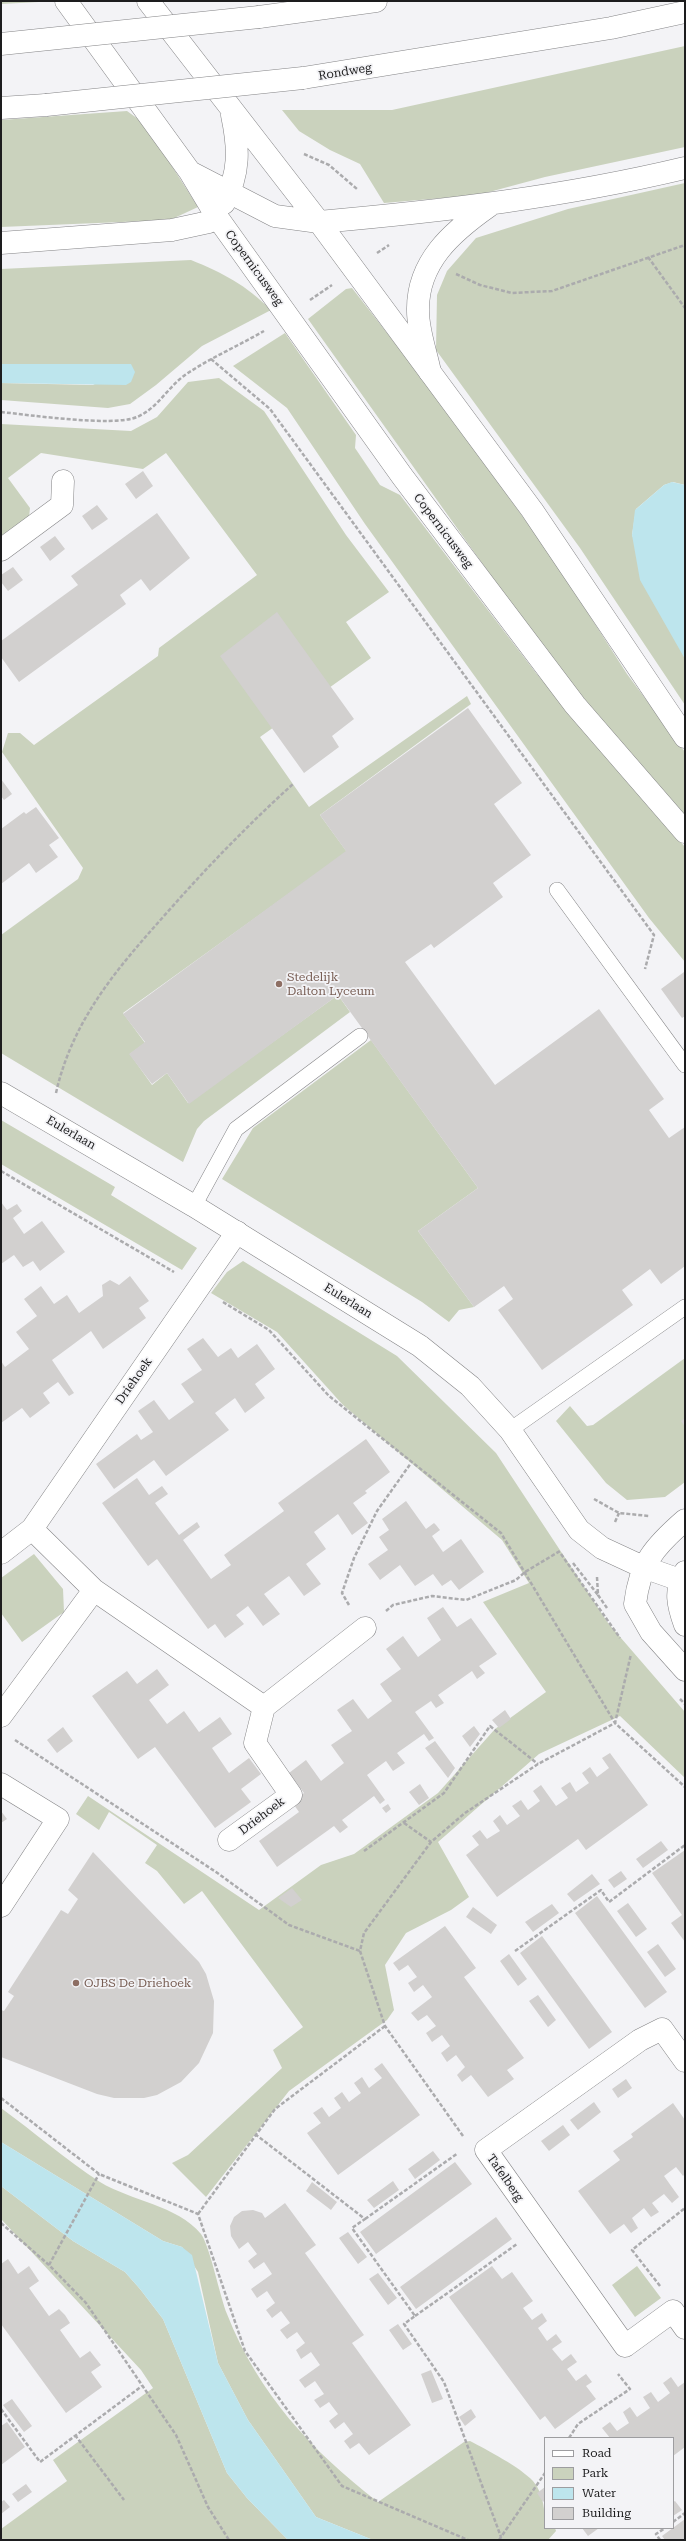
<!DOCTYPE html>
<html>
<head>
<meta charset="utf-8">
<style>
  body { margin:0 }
  #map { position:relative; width:686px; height:2541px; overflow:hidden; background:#f3f3f6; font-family:"Roboto Serif",serif }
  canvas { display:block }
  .frame { position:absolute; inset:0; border:2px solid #1d1d1e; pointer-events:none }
  .legend { position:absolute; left:544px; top:2437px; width:130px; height:92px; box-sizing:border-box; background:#f3f3f6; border:1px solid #9d9da0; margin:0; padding:5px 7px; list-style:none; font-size:12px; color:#1d1d1e }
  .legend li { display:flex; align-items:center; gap:8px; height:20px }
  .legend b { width:20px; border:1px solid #9d9da0 }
</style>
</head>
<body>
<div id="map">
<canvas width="686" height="2541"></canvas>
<div class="frame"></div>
<ul class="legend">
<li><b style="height:5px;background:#fff"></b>Road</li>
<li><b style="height:11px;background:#cad2bd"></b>Park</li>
<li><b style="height:11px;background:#bde5ed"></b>Water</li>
<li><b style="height:11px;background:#d2d0cf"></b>Building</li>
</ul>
</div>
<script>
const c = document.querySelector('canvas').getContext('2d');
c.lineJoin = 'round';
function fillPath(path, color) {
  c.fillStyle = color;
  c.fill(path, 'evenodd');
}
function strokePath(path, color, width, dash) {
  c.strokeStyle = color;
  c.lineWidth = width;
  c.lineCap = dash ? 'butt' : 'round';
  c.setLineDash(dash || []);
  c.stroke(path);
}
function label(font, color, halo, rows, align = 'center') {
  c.font = font + ' "Roboto Serif",serif';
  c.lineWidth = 3.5;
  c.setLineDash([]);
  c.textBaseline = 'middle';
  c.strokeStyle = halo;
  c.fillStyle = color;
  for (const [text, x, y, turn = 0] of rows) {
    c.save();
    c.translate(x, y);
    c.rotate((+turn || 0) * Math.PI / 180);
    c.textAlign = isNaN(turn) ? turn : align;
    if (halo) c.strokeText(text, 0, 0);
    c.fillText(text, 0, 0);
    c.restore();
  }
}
const green = new Path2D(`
  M1,1H39V2L1,4Z
  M685,46V147L545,177L478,195L384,203L360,164L330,150L299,131L282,110H392Z
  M127,111L145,124L198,207L170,220L1,227V120Z
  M685,183V485L673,482L664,485L636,509L632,535L685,659V705L580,548L436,350L437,295L447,271L476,238L568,209Z
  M191,260C223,273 246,285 271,310L202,346L156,385L130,404L108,408L1,400V383L93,385L131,364H1V269Z
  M352,288L433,392L554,560L627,674L685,752V815L584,701L494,580L308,319L346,289Z
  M285,333L356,435L355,448L380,485L400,495L536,673L685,847V962L649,918L365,524L287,408L233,366Z
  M219,378L264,411L346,535L389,592L346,622L371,658L260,737L309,807L467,696L471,704L320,815L347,852L123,1013L145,1043L130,1054L152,1085L167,1073L188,1103L338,995L350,1012L204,1121L197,1129L183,1162L1,1053V935L78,879L83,868L2,752L8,733H20L34,745L158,656L159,648L257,575L166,453L143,469L41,453L8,478L30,508L29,517L1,536V424L131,431L157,417L188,382Z
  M371,1040L478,1188L418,1231L474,1307L459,1310L449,1322L422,1302L222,1179L253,1128Z
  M1,1120L115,1187L111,1195L197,1248L182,1270L1,1164Z
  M243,1261L397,1356L496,1453L608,1623L685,1712V1778L620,1716L539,1754L438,1842L469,1897L451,1910L406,1933L385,1965L394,2010L387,2020L289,2091L206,2197L172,2163L188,2155L282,2068L273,2050L303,2027L202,1891L184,1904L157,1871L145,1863L157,1845L109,1812L99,1830L76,1814L88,1796L259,1910L321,1865L354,1854L438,1793L495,1729L546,1692L483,1602L529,1583L502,1540L343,1405L277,1332L211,1293L227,1272Z
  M685,1358V1482L665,1497L627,1500L606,1483L556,1421L570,1406L587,1426L593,1425Z
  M34,1554L63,1589L64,1612L22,1642L1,1613V1578Z
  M1,2108C34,2132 66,2160 100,2182C131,2201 177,2205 201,2234C210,2246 220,2297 227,2314C259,2395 311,2450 378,2502L464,2442L470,2441C487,2450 520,2467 533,2481C544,2494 545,2512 545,2528H555L556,2531L548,2540H373L316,2517L248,2420L218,2363L198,2272L182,2247L163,2241L1,2142Z
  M1,2186L73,2241L125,2272L140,2289L163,2319L227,2473L247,2498L288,2540H1V2529L67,2481L53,2460L153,2388L141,2370L1,2219Z
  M637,2266L661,2298L635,2317L612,2285Z`);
const water = new Path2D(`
  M1,364H131L135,372L131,382L126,385L1,383Z
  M672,482L685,485V659L640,580L632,535L635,510L664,485Z
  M1,2142L163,2241L182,2247L192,2255L218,2363L248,2420L316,2517L373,2540H288L247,2498L227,2473L163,2319L140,2289L125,2272L73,2241L1,2186Z`);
const building = new Path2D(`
  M143,471L153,486L136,499L125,484Z
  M97,505L108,519L92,530L82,516Z
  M157,513L190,558L150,591L141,579L120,595L126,604L19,682L1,657V641L78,585L71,576Z
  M55,536L65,549L50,561L40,547Z
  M13,567L23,580L8,591L1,582V575Z
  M277,612L354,719L332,736L339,747L304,773L220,656Z
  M468,708L522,783L494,804L531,855L493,883L503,897L434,948L431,944L405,962L495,1085L599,1009L664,1099L649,1110L669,1138L685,1127V1266L661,1284L650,1269L622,1290L633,1305L542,1370L498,1310L513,1299L504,1286L474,1307L418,1231L478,1188L338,995L189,1104L167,1073L152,1084L129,1054L145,1042L123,1014L346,851L320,815Z
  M1,779L12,794L4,800L1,796Z
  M36,807L59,838L49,845L58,857L36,873L29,863L1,884V829L24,812L26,814Z
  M684,972L685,1016L682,1018L661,989Z
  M1,1202L7,1210L17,1204L19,1207L22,1211L13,1218L24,1234L42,1221L65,1252L40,1271L33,1261L23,1267L14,1255L1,1264Z
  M130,1276L149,1301L139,1308L146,1318L103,1349L91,1331L71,1346L52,1360L74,1393L69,1396L58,1382L43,1393L50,1403L30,1418L22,1408L1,1423V1361L5,1367L29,1349L16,1332L37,1316L24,1299L41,1286L54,1304L67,1295L79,1313L103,1296L102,1285L110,1280L119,1285Z
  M203,1338L218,1357L231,1348L238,1358L257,1344L275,1369L255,1384L265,1398L245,1413L235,1398L215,1413L229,1430L166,1476L154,1460L114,1489L96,1464L137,1434L141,1440L153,1432L138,1411L154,1400L169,1420L194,1402L181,1384L202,1370L187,1349Z
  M685,1418V1427L681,1421Z
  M366,1439L390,1472L365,1491L367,1493L353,1503L368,1523L352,1535L338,1514L314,1532L326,1549L306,1564L321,1584L304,1596L289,1576L264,1594L280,1614L263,1626L248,1606L236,1615L244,1624L225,1638L215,1624L208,1629L157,1559L148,1566L102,1503L137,1478L149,1495L162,1486L168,1494L155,1503L179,1535L197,1522L200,1527L183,1540L211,1579L231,1565L224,1555L284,1511L278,1503Z
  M406,1501L426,1529L434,1523L436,1525L440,1530L432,1536L443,1552L461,1539L484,1572L459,1590L451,1580L442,1586L433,1574L415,1586L400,1565L380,1580L368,1564L388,1550L379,1537L389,1530L382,1519Z
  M443,1607L457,1627L471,1618L497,1654L479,1666L485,1673L477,1679L472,1671L438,1695L444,1703L436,1708L431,1701L415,1712L434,1738L429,1741L424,1734L397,1753L405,1763L393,1771L386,1761L367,1775L385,1800L380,1804L374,1796L342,1820L348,1827L340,1833L334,1826L277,1867L259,1841L299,1812L292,1802L304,1793L289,1773L306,1760L321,1781L344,1763L331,1745L352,1731L337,1710L353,1699L368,1719L392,1701L380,1684L401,1669L386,1649L403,1636L418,1657L441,1640L427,1618Z
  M157,1669L169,1685L149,1700L167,1724L184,1711L199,1732L220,1717L232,1734L212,1748L229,1773L249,1758L261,1774L241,1789L251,1802L215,1828L155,1747L138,1759L92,1696L127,1671L137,1684Z
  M505,1710L511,1719L499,1728L492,1720Z
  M474,1726L480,1734L470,1747L462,1736Z
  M63,1727L73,1741L57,1753L47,1740Z
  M435,1741L455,1768L448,1778L425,1748Z
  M610,1753L648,1805L586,1850L578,1839L497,1897L466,1855L479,1845L472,1836L480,1830L487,1839L500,1831L493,1821L500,1815L507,1825L520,1816L512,1806L521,1800L528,1810L540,1801L533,1791L541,1785L556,1806L568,1798L561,1788L570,1782L576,1792L589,1783L582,1773L590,1767L597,1777L609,1768L602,1758Z
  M420,1784L429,1798L419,1805L409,1792Z
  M388,1804L391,1809L386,1813L382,1808Z
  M1,1811L7,1819L1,1823Z
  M661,1841L668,1850L643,1868L636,1859Z
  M685,1850V1942L671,1923L682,1915L652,1873Z
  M93,1852L199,1962L206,1974L214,2001L213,2033L199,2063L181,2082L157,2095L144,2098H114L97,2094L1,2057V2010L4,2011L14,1996L8,1992L61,1910L68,1914L78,1899L68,1890Z
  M621,1871L627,1879L614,1888L608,1880Z
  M592,1874L600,1884L574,1902L567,1894Z
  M292,1888L302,1900L291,1907L278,1898Z
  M597,1896L667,1992L645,2008L575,1913Z
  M628,1903L647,1929L636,1937L617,1911Z
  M552,1904L559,1913L533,1932L525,1922Z
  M473,1907L497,1925L491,1934L466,1917Z
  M445,1926L476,1968L464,1977L524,2058L507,2070L514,2079L488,2097L471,2075L462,2082L457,2075L465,2067L456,2055L447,2062L441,2053L450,2046L442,2035L432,2042L426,2033L436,2026L427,2015L418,2021L411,2013L432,1997L423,1985L414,1992L408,1983L417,1977L408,1965L399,1971L393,1963Z
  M542,1936L612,2032L589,2049L520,1953Z
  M658,1944L676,1969L665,1977L647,1952Z
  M509,1954L527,1979L518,1986L500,1961Z
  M538,1995L556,2020L548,2027L529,2001Z
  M382,2063L420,2115L338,2175L307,2133L321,2123L313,2113L322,2107L329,2117L341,2108L334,2098L342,2092L349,2102L361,2093L354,2083L362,2077L369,2088L382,2078L374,2069Z
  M626,2079L632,2088L618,2098L612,2089Z
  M594,2102L601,2112L578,2130L570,2120Z
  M673,2103L685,2120V2174L683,2176L676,2167L664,2176L679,2197L672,2203L664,2194L652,2203L659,2212L651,2217L644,2208L632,2218L638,2228L631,2233L624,2224L610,2234L578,2191L620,2160L613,2151L633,2137L631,2134Z
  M563,2125L570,2135L549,2151L541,2141Z
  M433,2151L440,2160L415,2179L408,2169Z
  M455,2162L472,2184L376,2254L360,2232Z
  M393,2181L399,2190L374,2208L367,2200Z
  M312,2182L337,2202L331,2210L306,2191Z
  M285,2203L316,2245L305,2253L364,2335L352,2343L411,2425L369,2455L359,2443L350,2449L344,2441L353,2434L344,2422L335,2429L329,2421L338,2414L329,2402L320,2408L314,2400L324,2394L315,2381L305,2388L299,2380L320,2365L311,2352L301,2359L296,2350L305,2343L297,2332L287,2339L280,2330L290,2323L281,2311L272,2318L266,2310L275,2303L267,2291L257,2298L251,2289L272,2274L264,2262L254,2269L248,2261L257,2254L248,2242L239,2249L231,2236L230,2226L234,2217L242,2211L253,2210L262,2213L265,2218Z
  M496,2217L512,2239L416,2309L400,2287Z
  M348,2232L367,2257L358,2264L339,2238Z
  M8,2259L18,2274L29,2266L39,2281L29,2288L49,2316L59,2309L65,2315L70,2323L60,2330L80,2358L90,2351L101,2365L91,2372L102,2387L66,2413L1,2324V2264Z
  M492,2266L502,2279L512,2272L533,2301L523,2308L532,2320L542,2313L547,2321L538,2328L547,2341L556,2334L562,2342L552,2349L562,2361L571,2354L577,2362L567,2369L576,2381L586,2374L592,2382L586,2386L596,2399L555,2429L545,2416L540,2420L449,2297Z
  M378,2273L397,2298L388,2305L369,2279Z
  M398,2324L412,2344L403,2350L389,2330Z
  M431,2370L443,2399L432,2403L421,2374Z
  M671,2377L678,2387L685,2382V2447L673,2456V2438H610L602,2428L610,2422L617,2431L629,2423L623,2412L630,2407L637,2417L650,2408L643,2397L651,2392L658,2402L670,2393L663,2383Z
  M12,2399L32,2426L24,2432L3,2405Z
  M471,2409L476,2417L465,2426L459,2417Z
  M7,2422L25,2447L1,2465V2426Z
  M26,2484L32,2492L18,2502L12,2494Z
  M545,2487V2500L543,2502L537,2493Z
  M4,2500L10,2507L1,2514V2502Z
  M675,2501L682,2510L673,2516V2502Z
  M685,2519V2540H665L662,2536Z
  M582,2528H599L588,2536Z`);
const path = new Path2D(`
  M304,154L329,165L357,189
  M377,253L389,245
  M648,257L685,308
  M456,274L480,285L512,293L552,291L685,245
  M310,300L332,285
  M211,359L270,409L654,935L645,969
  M1,412C30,415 113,427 137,417C158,408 167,388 185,375C210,358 238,346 264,331
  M56,1093C73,1017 121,964 172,907C210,864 250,823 293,784
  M1,1171L174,1272
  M223,1302L269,1330L329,1396L501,1533L615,1723L685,1787
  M594,1499L619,1513L649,1516
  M615,1522L619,1513
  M561,1554L620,1638
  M573,1563L598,1595
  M597,1577L598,1595L607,1608
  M349,1605L342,1593L354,1558L377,1511L411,1463
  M386,1611L393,1605L432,1596L466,1600L516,1580L525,1572L560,1551
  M680,1699L685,1704
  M15,1740L216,1872L289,1925L360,1951
  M404,1823L431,1842
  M364,1851L444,1793L490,1726L538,1764
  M515,1951L601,1890L609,1902L685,1845
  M1,2098L99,2174L198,2214L245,2351L342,2486L468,2540
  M255,2134L365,2219L352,2228L415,2316L404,2324L444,2382L501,2537
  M463,2136L385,2026L360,1951L364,1933L431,1842L465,1813L538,1764L615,1723L631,1654
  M198,2214L275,2109L385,2026
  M365,2219L458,2153
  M1,2223L49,2265L86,2303L176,2435L208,2507L229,2540
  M49,2265L99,2174
  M660,2286L632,2250L685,2208
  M415,2316L517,2244
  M1,2409L40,2462L142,2386
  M75,2435L124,2500
  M569,2438L578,2424L630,2389L618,2374
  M673,2522L685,2513
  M499,2540L545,2473
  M660,2540L656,2534L665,2528`);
const service = new Path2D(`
  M557,890L685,1065
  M194,1206L236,1129L360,1036
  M510,1430L685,1307`);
const minor = new Path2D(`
  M1,550L62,505L63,481
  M32,1529L94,1590L264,1707L365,1628
  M1,1553L32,1529L237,1232
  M1,1716L94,1590
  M1,1784L58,1819L1,1906
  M229,1840L291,1795L255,1743L264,1707
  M685,2061L662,2029L640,2040L486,2150L625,2346L673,2311L685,2328`);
const tertiary = new Path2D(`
  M66,1L190,172L217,217L402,476L575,705L685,832
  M148,1L319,222L532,510L685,737
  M190,172L275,216L319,222
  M224,203C240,173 239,148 232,115
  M1,1093L194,1206L420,1346L470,1386L510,1430L579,1530L602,1548L643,1567L680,1580
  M685,1520C654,1547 640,1563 635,1604L651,1632L685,1670
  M685,1572C674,1590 678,1606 685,1625`);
const trunk = new Path2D(`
  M259,17L376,1
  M303,78L611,28L685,12
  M1,108L46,105
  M319,222C443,211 564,197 685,168
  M1,243L172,230L209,222L217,217
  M430,372C426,352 418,331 418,311C417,262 452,232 489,206`);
const trunkBridge = new Path2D(`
  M1,44L259,17
  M46,105L303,78`);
const markers = [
  [279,984,4,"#8d6e63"],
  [76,1983,4,"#8d6e63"]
];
const streetNames = [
  ["Rondweg",345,72,-9],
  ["Copernicusweg",254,268,54],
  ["Copernicusweg",443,531,53],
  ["Eulerlaan",71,1133,30],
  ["Eulerlaan",348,1301,32],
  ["Driehoek",134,1381,-55],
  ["Driehoek",262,1816,-37],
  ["Tafelberg",505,2178,55]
];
const educationNames = [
  ["Stedelijk",287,977],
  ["Dalton Lyceum",287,991],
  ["OJBS De Driehoek",84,1983]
];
fillPath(green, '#cad2bd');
fillPath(water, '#bde5ed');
fillPath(building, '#d2d0cf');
strokePath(service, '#848486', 16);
strokePath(minor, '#848486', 23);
strokePath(tertiary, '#848486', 23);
strokePath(trunk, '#848486', 23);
strokePath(path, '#ababad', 2.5, [4, 2]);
strokePath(service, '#fff', 15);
strokePath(minor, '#fff', 22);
strokePath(tertiary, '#fff', 22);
strokePath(trunk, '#fff', 22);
strokePath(trunkBridge, '#848486', 23, []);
strokePath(trunkBridge, '#fff', 22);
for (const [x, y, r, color] of markers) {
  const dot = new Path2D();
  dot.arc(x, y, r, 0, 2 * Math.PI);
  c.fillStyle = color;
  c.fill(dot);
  strokePath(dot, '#f3f3f6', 1.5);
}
label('12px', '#1d1d1e', '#f3f3f6', streetNames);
label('12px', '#785e54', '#f3f3f6', educationNames, 'left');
</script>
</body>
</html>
